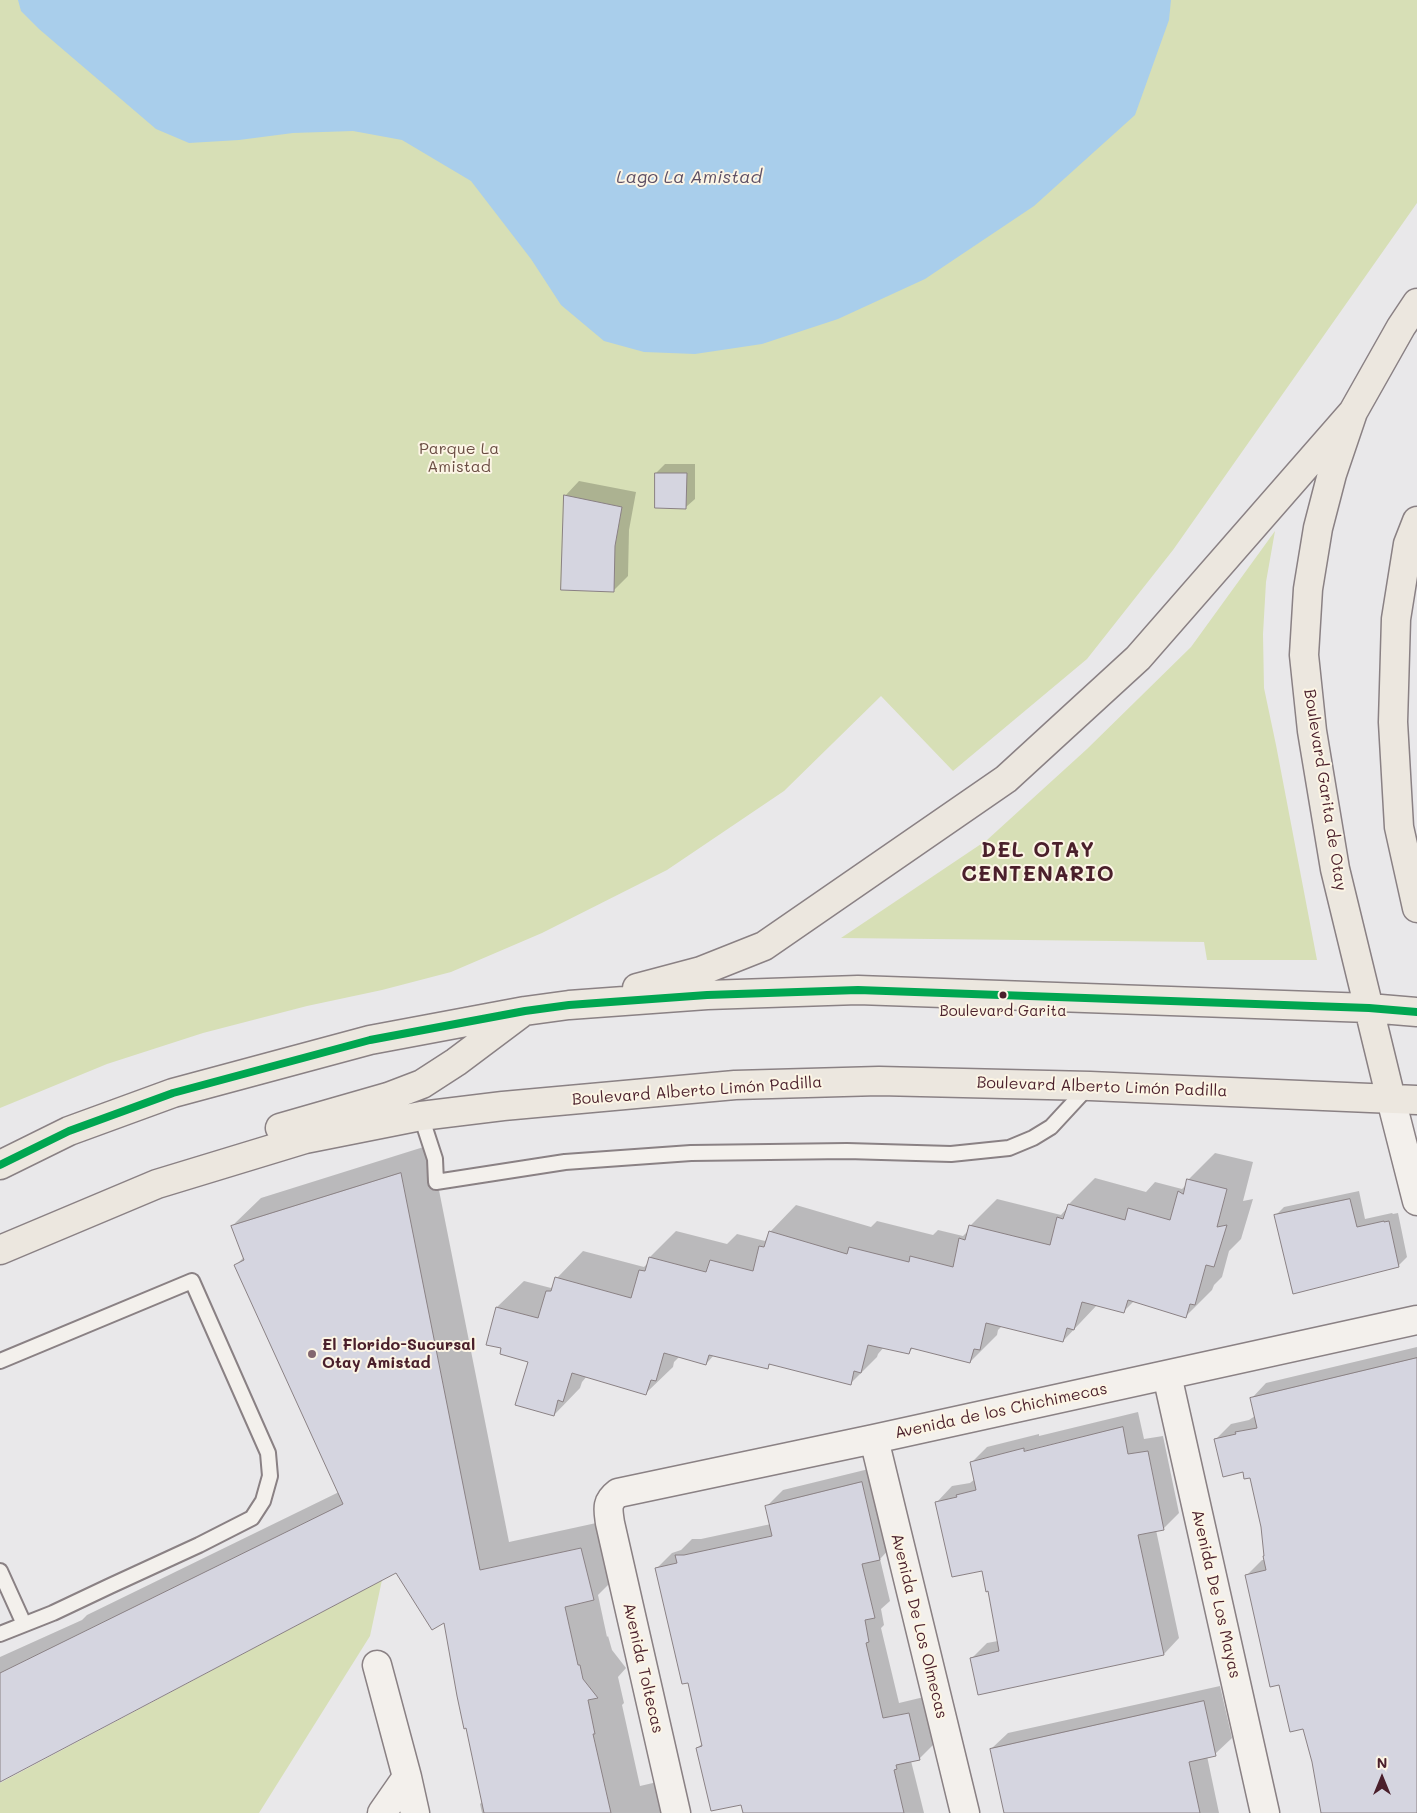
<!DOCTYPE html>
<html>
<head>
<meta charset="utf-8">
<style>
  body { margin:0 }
  #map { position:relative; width:1417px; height:1813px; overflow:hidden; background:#e9e8ea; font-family:Mali,sans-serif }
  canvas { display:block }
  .north { position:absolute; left:1357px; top:1753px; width:50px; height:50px; -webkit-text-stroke:4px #fcf5e5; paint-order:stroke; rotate:0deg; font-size:14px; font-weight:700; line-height:20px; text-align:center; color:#4a1f2b }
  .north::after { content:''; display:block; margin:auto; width:18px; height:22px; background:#4a1f2b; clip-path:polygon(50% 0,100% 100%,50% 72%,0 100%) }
</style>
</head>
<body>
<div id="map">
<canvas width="1417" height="1813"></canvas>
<div class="north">N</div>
</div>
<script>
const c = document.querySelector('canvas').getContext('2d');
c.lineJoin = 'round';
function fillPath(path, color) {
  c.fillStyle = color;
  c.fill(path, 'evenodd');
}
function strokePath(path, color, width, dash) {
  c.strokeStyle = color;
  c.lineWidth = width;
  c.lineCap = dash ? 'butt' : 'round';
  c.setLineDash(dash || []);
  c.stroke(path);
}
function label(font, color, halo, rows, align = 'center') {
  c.font = font + ' Mali,sans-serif';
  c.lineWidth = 4;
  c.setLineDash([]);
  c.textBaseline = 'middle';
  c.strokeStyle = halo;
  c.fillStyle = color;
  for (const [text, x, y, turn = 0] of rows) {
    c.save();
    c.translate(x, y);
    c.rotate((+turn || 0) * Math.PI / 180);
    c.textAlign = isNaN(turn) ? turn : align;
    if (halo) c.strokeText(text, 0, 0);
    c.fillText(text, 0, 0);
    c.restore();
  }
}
const green = new Path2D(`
  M0,0H1417V203L1173,550L1087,659L953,771L881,696L784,791L667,870L542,933L451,972L382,990L307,1006L203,1033L107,1064L0,1108Z
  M1275,531L1266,582L1263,634L1264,688L1276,745L1317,960H1207L1204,942L841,938L987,840L1087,749L1191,647Z
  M382,1580L370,1636L259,1813H0V1783Z`);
const water = new Path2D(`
  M18,0H1171L1169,20L1135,115L1034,206L925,279L838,319L762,344L695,354L644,352L604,341L561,305L531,259L471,181L402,140L353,131L293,133L239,140L189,143L156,129L39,29L21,11Z`);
const shadow = new Path2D(`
  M665,464H695V499L686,507L656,473Z
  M579,481L636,492L629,530L628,576L613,591L565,496Z
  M430,1145L509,1542L610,1520L623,1570L598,1595L607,1637L608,1636L612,1650L626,1668L618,1677L624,1703L622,1705L640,1786L670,1779L678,1813H482L480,1804L483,1801L445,1621L397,1571L0,1781V1657L82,1620L87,1615L339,1492L236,1265L244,1257L232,1226L261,1198Z
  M1215,1153L1253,1162L1243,1201L1253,1199L1241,1239L1229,1251L1222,1277L1214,1285L1212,1290L1186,1316L1134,1301L1124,1311L1097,1305L1063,1341L1002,1326L998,1330L997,1335L970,1362L914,1347L909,1352L884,1347L878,1354L877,1357L850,1384L771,1363L767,1368L714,1355L706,1364L679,1357L674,1362L673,1367L646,1393L587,1376L582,1382L580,1388L554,1415L529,1361L502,1347L497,1307L524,1281L551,1288L555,1284L557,1278L583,1251L644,1267L648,1263L650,1257L676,1231L727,1244L737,1234L765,1241L770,1232L796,1205L871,1227L877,1221L933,1235L938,1230L963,1236L969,1230L970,1226L997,1199L1061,1215L1067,1208L1069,1204L1095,1178L1146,1192L1155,1182L1182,1189L1187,1184L1188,1180Z
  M1359,1191L1365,1219L1392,1213L1393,1214L1398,1213L1407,1257L1398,1266L1275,1216L1284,1207Z
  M1417,1347V1813H1322L1313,1762L1304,1727L1280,1684L1246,1576L1262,1560H1265V1555L1262,1527L1251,1476L1244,1471L1216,1439L1231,1424L1249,1420L1255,1416L1251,1399L1266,1383Z
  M1138,1412L1144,1439L1163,1436L1179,1513L1164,1528L1156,1530L1179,1638L1164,1654L971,1659L987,1643L998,1641L989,1590L983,1569L937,1502L952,1486L970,1483L975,1479L972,1462L987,1447L1039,1434V1436Z
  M877,1467L895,1543L880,1559L890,1601L881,1609L884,1625L881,1628L899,1703L924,1697L935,1743L919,1759L911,1761L924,1813H744L742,1803L697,1748L703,1743L689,1681L657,1568L672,1553L681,1550L692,1539H701L771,1524L767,1506L783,1490Z
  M1220,1686L1232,1738L1215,1754L1207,1756L1219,1813H1033L991,1749L1008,1733Z`);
const building = new Path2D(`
  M655,473H687L686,509L655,508Z
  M564,495L622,507L615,546L614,592L561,590Z
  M401,1173L480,1570L581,1548L594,1600L565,1607L578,1665H580L583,1679L598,1698L588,1700L595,1734H593L611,1813H484L466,1728L464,1729L457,1696L444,1623L432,1630L396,1573L0,1782V1673L343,1504L234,1265L244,1260L231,1226Z
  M1187,1179L1227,1189L1217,1227L1227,1225L1214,1267L1206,1265L1195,1305L1190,1304L1186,1318L1128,1300L1124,1313L1082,1302L1074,1330L1067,1328L1063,1342L986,1323L980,1350L974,1349L970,1363L911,1348L909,1354L868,1345L861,1373L854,1371L851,1385L769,1364L768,1369L709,1355L706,1365L664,1353L656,1381L651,1380L646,1395L572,1373L563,1402L558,1400L554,1416L515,1405L528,1362L500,1354L501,1348L486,1345L496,1307L538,1318L546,1291H551L555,1277L631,1298L639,1270L645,1271L649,1257L706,1272L710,1260L753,1271L759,1246L764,1247L769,1231L847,1254L849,1247L909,1262L910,1256L953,1267L959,1238L965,1240L969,1225L1050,1245L1057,1217L1063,1219L1068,1204L1125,1220L1128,1208L1170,1220L1178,1191L1183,1194Z
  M1350,1199L1357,1227L1384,1221V1222L1389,1221L1399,1267L1293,1294L1274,1215Z
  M1417,1358V1813H1321L1312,1762L1303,1729L1290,1732L1279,1685L1270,1687L1245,1575L1266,1570L1263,1556H1264L1261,1527L1250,1478L1244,1479L1243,1472L1223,1477L1214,1439L1236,1434L1235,1432L1257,1428L1250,1398Z
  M1123,1427L1128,1454L1148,1451L1164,1530L1138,1535L1164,1655L978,1695L970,1658L999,1651L988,1591L986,1592L982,1571L952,1577L935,1502L957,1497L956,1495L976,1490L970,1462L1024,1448V1451Z
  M862,1482L880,1560L862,1564L875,1618L865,1620L869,1642L866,1643L883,1718L909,1713L920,1760L896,1765L897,1769L894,1770L904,1813H743L741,1805L711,1811L696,1748L702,1746L688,1683L682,1684L655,1568L677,1563L675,1555H684L772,1536L765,1506Z
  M1204,1701L1216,1756L1189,1762L1200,1813H1004L990,1749Z`);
const service = new Path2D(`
  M421,1116L435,1159L436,1182L565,1162L691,1153L847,1151L951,1154L1009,1148L1033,1138L1051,1127L1088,1087
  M0,1361L192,1281L268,1453L270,1476L263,1501L252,1518L199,1545L110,1586L53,1613L0,1634
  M0,1571L24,1624`);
const minor = new Path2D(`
  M1167,1375L1265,1813
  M874,1439L965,1813
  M377,1665L407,1777L415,1813
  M382,1813L407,1777
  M676,1813L610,1523C608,1509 606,1502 618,1493L874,1439L1417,1320`);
const secondary = new Path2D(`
  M1391,1099L1417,1201`);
const trunk = new Path2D(`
  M1417,521L1408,544L1396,619L1393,722L1399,827L1417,908
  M637,988L701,971L764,946L1006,779L1138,658L1353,412
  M1391,1099L1335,869L1312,731L1304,655L1308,589L1318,528L1332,474L1353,412L1401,327L1417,303
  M280,1128L388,1097L422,1084L456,1062L520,1014
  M0,1165L69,1131L173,1093L370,1040L525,1011L569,1005L707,995L858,990L1369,1008L1417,1012
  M0,1250L157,1184L305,1139L421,1116L503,1106L735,1085L879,1081L1090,1086L1417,1100`);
const bus1 = new Path2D(`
  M0,1165L69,1131L173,1093L370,1040L525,1011L569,1005L707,995L858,990L1369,1008L1417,1012`);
const markers = [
  [1003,995,4.5,"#4a1f2b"],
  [312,1354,5,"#82656e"]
];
const busNames = [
  ["Boulevard Garita",1003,1011]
];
const parkNames = [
  ["Parque La",459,449],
  ["Amistad",459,467]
];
const streetNames = [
  ["Boulevard Garita de Otay",1325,790,81],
  ["Boulevard Alberto Limón Padilla",1102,1087,2],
  ["Boulevard Alberto Limón Padilla",697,1091,-4],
  ["Avenida de los Chichimecas",1001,1411,-12],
  ["Avenida De Los Mayas",1216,1594,77],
  ["Avenida De Los Olmecas",919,1626,76],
  ["Avenida Toltecas",643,1668,77]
];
const poiNames = [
  ["El Florido-Sucursal",322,1345],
  ["Otay Amistad",322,1363]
];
const waterNames = [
  ["Lago La Amistad",689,177]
];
const districtNames = [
  ["DEL OTAY",1038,851],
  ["CENTENARIO",1038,875]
];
fillPath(green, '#d7dfb6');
fillPath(water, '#a9ceeb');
fillPath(shadow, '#0003');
fillPath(building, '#d5d5e0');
strokePath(building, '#8a8184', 1);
strokePath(service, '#8a8184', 18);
strokePath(minor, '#8a8184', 31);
strokePath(secondary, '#8a8184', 31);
strokePath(trunk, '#8a8184', 31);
strokePath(service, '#f3f0ec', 14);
strokePath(minor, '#f3f0ec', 28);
strokePath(secondary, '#f3f0ec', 28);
strokePath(trunk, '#ece7df', 28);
strokePath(bus1, '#00a651', 8);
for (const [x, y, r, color] of markers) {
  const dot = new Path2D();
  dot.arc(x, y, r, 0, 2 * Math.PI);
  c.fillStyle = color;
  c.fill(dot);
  strokePath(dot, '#fcf5e5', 2);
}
label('15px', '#4a1f2b', '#fcf5e5', busNames);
label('16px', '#6a4d43', '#fcf5e5', parkNames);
label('16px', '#4a1f2b', '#fcf5e5', streetNames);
label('bold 16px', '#4a1f2b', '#fcf5e5', poiNames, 'left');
label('italic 18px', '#5e5065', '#fcf5e5', waterNames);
c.letterSpacing = '1px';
label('bold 21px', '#4a1f2b', '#fcf5e5', districtNames);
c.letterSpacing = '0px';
</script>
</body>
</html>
